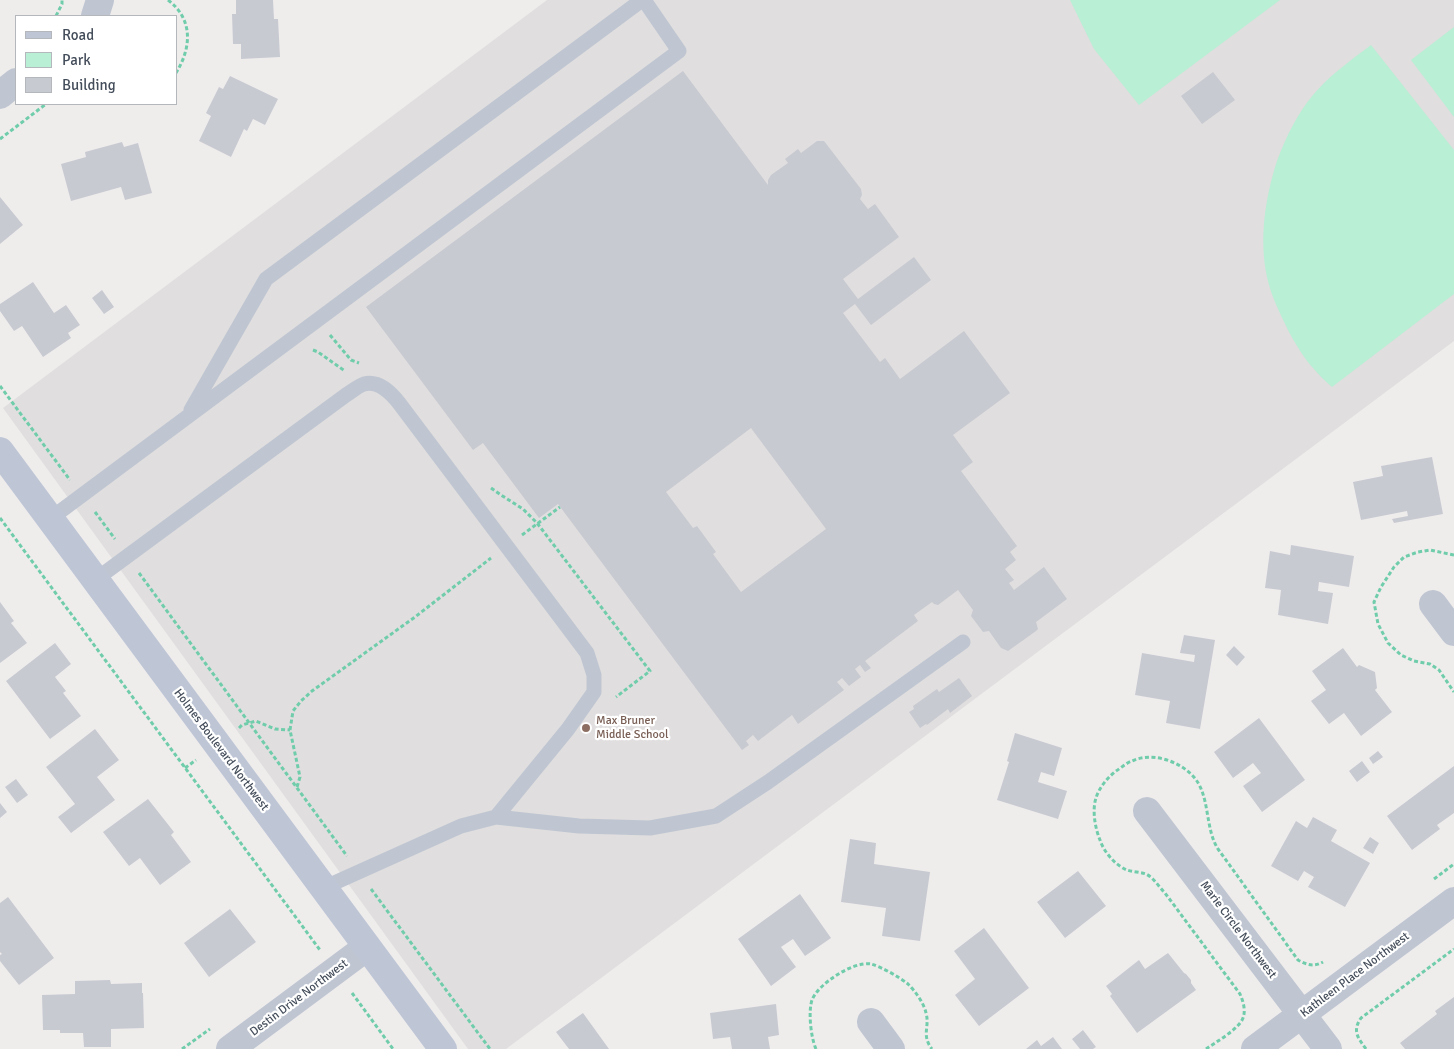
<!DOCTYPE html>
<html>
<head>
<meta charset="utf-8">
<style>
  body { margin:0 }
  #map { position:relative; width:1454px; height:1049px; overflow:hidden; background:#efecec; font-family:Signika,sans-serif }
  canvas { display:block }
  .legend { position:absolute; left:15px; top:15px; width:162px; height:90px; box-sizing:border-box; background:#fff; border:1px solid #b4b8bd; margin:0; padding:6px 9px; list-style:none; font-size:15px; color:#444d5a }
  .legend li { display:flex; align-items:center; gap:10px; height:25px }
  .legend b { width:25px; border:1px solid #b4b8bd }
</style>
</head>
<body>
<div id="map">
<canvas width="1454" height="1049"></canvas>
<ul class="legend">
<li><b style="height:6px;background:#bec6d6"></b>Road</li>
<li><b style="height:14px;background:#b8efd5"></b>Park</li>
<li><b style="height:14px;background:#c8cad2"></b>Building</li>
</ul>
</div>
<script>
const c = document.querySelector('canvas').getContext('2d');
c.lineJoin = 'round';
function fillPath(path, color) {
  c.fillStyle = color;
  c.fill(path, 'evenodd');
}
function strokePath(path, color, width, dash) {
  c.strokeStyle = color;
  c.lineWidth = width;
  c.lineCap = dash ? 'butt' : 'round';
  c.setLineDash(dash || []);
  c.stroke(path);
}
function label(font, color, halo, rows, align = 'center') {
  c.font = font + ' Signika,sans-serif';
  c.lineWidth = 4.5;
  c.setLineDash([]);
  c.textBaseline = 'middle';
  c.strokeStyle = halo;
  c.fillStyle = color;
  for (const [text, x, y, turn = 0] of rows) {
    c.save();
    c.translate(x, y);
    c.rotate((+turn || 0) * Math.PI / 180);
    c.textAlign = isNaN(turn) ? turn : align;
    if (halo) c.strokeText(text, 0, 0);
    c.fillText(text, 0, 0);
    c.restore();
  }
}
const education = new Path2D(`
  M547,0H1454V341L506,1049H468L3,408Z`);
const green = new Path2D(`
  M1070,0H1280L1139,105L1094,49Z
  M1454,27V117L1411,60Z
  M1371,45L1454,150V294L1332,387C1325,381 1319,375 1313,368C1303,357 1295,343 1288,330C1280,313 1271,296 1267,277C1259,239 1265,198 1277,161C1286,137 1297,114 1313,95C1330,75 1351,60 1371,45Z`);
const building = new Path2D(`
  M236,0H273L274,19H278L280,57L241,59V44H233L232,14H236Z
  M683,71L768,185V180L771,175L788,163L785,159L798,149L801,153L817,141H824L861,189L862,195L860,199L868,209L875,204L899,237L843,279L858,299L914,257L931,280L871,325L855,304L843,313L880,362L885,358L900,379L964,331L1010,393L953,435L973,462L961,471L1017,546L1010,552L1016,560L1005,569L1014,580L1009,583L1014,590L1044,567L1067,599L1036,622L1038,629L1036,631L1008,651L1001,648L989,631L983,632L971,616L973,610L958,590L938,605L934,604L932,602L914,615L918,621L865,661L871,668L865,672L860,665L855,669L861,677L849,686L842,678L837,682L844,690L798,724L792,715L758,741L753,735L746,741L749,745L742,750L558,504L539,518L483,443L473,450L366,307ZM751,428L826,529L741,592L713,554L716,552L697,526L693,528L666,492Z
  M1213,72L1235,100L1202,124L1181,96Z
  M230,76L278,99L265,125L253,119L247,131L244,129L231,157L199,141L211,116L206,113L219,87L223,89Z
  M122,142L124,147L138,143L152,193L125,200L121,187L71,201L61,164L86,157L85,152Z
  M0,197L23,225L0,244Z
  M33,282L54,313L66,305L80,325L68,333L71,338L43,357L22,326L14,331L0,311V304Z
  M102,290L114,307L104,314L92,298Z
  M1432,457L1443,514L1394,523L1392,519L1408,516L1407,511L1361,520L1353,482L1383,476L1381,466Z
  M1291,545L1354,556L1349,587L1319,582L1318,591L1333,593L1328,624L1278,615L1281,590L1265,588L1270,551L1290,555Z
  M0,602L14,621L11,623L27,643L0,663Z
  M1184,635L1215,640L1200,729L1166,723L1170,701L1135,695L1142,653L1194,662L1195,655L1180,653Z
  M55,643L71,664L55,677L66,691L63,693L81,716L50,739L6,681Z
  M1234,646L1245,657L1237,666L1226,655Z
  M1343,648L1357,667L1359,665L1375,672L1377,688L1375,690L1392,712L1361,736L1344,713L1329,724L1311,701L1326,690L1312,671Z
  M959,678L972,696L950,713L948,709L927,725L926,724L920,728L909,712L914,709L913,706L937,689L939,692Z
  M1259,718L1305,780L1262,812L1243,786L1261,773L1253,763L1233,778L1214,752Z
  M95,729L119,760L97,777L115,800L71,833L58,817L75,804L46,767Z
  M1015,733L1062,748L1054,776L1041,772L1038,782L1067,791L1058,819L997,800L1009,762L1007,761Z
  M1378,751L1383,757L1373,764L1369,758Z
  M1362,761L1370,772L1357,782L1349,771Z
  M1454,766V813L1437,825L1440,829L1412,850L1387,816Z
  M16,779L28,795L17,803L5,787Z
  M148,799L174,832L171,835L191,862L160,885L140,858L129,866L103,832Z
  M0,803L7,812L0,818Z
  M1313,817L1337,830L1331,841L1370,863L1345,907L1308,887L1314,877L1304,871L1298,881L1271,866L1296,821L1307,828Z
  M1370,837L1379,843L1373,854L1363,848Z
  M850,839L876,843L874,864L930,872L920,941L882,936L886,908L841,902Z
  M1078,871L1106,906L1065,938L1037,902Z
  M800,894L831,938L805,956L793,939L781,947L796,967L771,986L738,939Z
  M8,897L54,958L19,985L0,961V955L2,954L0,952V903Z
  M230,909L256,942L209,977L184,943Z
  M984,928L1029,988L979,1026L955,995L975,979L954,951Z
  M1168,953L1184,973L1186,974L1191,980V983L1196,990L1137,1033L1110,996L1112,994L1106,986L1139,960L1145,969Z
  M110,980L111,984L142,983V993H143L144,1028L111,1029V1047H84L83,1033H60V1030H43L42,995L75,994V981Z
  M1454,997V1049H1405L1400,1043L1437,1014L1435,1011Z
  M776,1004L779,1035L768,1037L770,1049H732L730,1037L713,1039L710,1013Z
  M583,1013L609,1049H569L556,1032Z
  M1083,1030L1096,1047L1093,1049H1080L1072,1039Z
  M1053,1037L1062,1049H1026L1037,1040L1041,1046Z`);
const path = new Path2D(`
  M168,0C193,19 192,47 176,73
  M56,16L62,4V0
  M0,139L46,104
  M330,335L351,360L359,363
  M313,350L318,352L345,371
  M0,386L70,480
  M491,488L501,495L523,509L537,523L650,671L616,697
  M95,512L115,539
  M0,518L320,950
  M522,535L560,507
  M1454,555L1430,550L1418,552L1404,557L1394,567L1381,587L1374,602L1378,624L1388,643L1401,655L1414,661L1430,664L1439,670L1454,692
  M139,573L347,856
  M239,728L242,725L256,721L275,729L290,730
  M185,768L196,760
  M297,787L300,777L290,730L293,711L301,701L312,691L415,617L491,558
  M1434,879L1454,864
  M371,889L490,1049
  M352,993L393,1049
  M182,1049L210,1029
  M816,1049C811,1038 808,1012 812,1000C818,984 853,961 871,964C882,967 899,977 908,984C915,991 924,1003 926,1013C930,1027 921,1035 932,1049
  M1206,1049C1216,1042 1239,1029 1243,1018C1246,1010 1243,1001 1240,994L1165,893C1159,887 1154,878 1146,874C1140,872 1133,872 1127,870C1115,865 1104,852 1100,840C1095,828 1092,810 1096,798C1099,788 1107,778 1116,771C1121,768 1126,763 1132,761C1151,752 1177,760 1192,775C1211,794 1204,827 1218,849L1298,960C1307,965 1314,967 1323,962
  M1366,1049C1358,1038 1352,1031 1361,1018L1454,949`);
const lane = new Path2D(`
  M191,410L266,279L642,0
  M50,519L679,51L644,0
  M95,580L346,395C351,392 358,386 364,384C379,380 391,393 399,403L587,653L594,675V692L568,729L496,817L461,826L323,888
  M496,817L579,826L650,828L716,816L768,782L963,642`);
const street = new Path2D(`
  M95,16L100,0
  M0,95L16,82
  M1433,604L1454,632
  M1147,811L1328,1049
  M871,1022L891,1049
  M230,1049L367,947
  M1255,1049L1454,901`);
const secondary = new Path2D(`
  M0,451L443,1049`);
const markers = [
  [586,728,5,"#8d6e63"]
];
const educationNames = [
  ["Max Bruner",596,721],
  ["Middle School",596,735]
];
const streetNames = [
  ["Holmes Boulevard Northwest",221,750,53],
  ["Marie Circle Northwest",1238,930,53],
  ["Kathleen Place Northwest",1355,975,-37],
  ["Destin Drive Northwest",299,998,-37]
];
fillPath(education, '#e0dede');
fillPath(green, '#b8efd5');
fillPath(building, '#c8cad2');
strokePath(path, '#70cdab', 3, [4, 2.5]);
strokePath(lane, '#bfc6d2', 15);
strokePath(street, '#bfc6d2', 28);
strokePath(secondary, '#bec6d6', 28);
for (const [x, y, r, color] of markers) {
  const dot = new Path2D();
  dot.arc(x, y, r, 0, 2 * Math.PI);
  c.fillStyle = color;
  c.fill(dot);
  strokePath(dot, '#fff', 2);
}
label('12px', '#785e54', '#fff', educationNames, 'left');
label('12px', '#444d5a', '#fff', streetNames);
</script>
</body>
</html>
